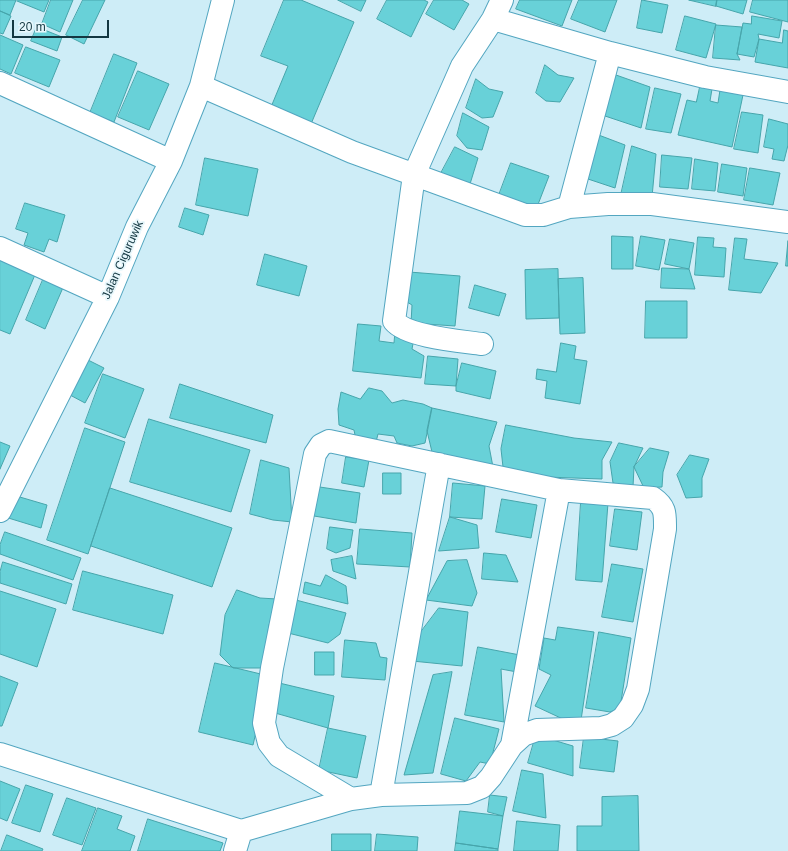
<!DOCTYPE html>
<html>
<head>
<meta charset="utf-8">
<style>
  body { margin:0 }
  #map { position:relative; width:788px; height:851px; overflow:hidden; background:#ceedf7; font-family:Helvetica,sans-serif }
  canvas { display:block }
  .scale { position:absolute; left:12px; top:20px; width:97px; height:18px; box-sizing:border-box; border:2px solid #133741; border-top:0; padding-left:5px; font-size:12px; line-height:14px; white-space:nowrap; color:#133741; -webkit-text-stroke:3px #e7f7fc; paint-order:stroke }
</style>
</head>
<body>
<div id="map">
<canvas width="788" height="851"></canvas>
<div class="scale">20 m</div>
</div>
<script>
const c = document.querySelector('canvas').getContext('2d');
c.lineJoin = 'round';
function fillPath(path, color) {
  c.fillStyle = color;
  c.fill(path, 'evenodd');
}
function strokePath(path, color, width, dash) {
  c.strokeStyle = color;
  c.lineWidth = width;
  c.lineCap = dash ? 'butt' : 'round';
  c.setLineDash(dash || []);
  c.stroke(path);
}
function label(font, color, halo, rows, align = 'center') {
  c.font = font + ' Helvetica,sans-serif';
  c.lineWidth = 3.5;
  c.setLineDash([]);
  c.textBaseline = 'middle';
  c.strokeStyle = halo;
  c.fillStyle = color;
  for (const [text, x, y, turn = 0] of rows) {
    c.save();
    c.translate(x, y);
    c.rotate((+turn || 0) * Math.PI / 180);
    c.textAlign = isNaN(turn) ? turn : align;
    if (halo) c.strokeText(text, 0, 0);
    c.fillText(text, 0, 0);
    c.restore();
  }
}
const building = new Path2D(`
  M0,0H16L10,15L0,11Z
  M18,0H49L44,12L17,1Z
  M51,0H73L60,32L42,24Z
  M83,0H105L84,44L66,35Z
  M284,0H301L354,22L311,124L271,107L288,66L261,56Z
  M338,0H366L361,11Z
  M387,0H424L428,2L411,37L377,19Z
  M434,0H462L469,4L454,30L426,14Z
  M520,0H572L562,26L516,9Z
  M579,0H617L605,32L571,19Z
  M642,0L668,5L662,33L637,28Z
  M689,0H717L716,6Z
  M717,0H747L743,14L716,6Z
  M753,0H788V22L750,12Z
  M0,11L11,16L3,34L0,33Z
  M685,16L716,24L706,58L676,50Z
  M752,16L782,21L779,38L758,34L759,39L754,57L737,54L743,23L751,24Z
  M716,25L742,27L737,54L740,60L713,58Z
  M37,27L62,37L57,51L31,41Z
  M784,30L788,31V68L755,62L759,39L782,43Z
  M0,35L23,45L11,74L0,69Z
  M26,47L60,60L49,87L15,73Z
  M114,54L137,63L114,122L90,113Z
  M545,65L558,75L574,78L560,102L546,101L536,93Z
  M138,71L169,84L149,130L118,117Z
  M616,75L650,87L641,128L602,115Z
  M476,79L489,89L503,92L493,117L482,118L466,108Z
  M700,87L712,89L710,101L718,103L720,90L743,95L732,147L678,135L687,100L696,102Z
  M655,88L681,94L671,133L646,129Z
  M742,112L763,115L758,153L734,149Z
  M463,113L489,127L482,150L467,148L457,136Z
  M769,119L788,124V145L784,161L772,159L774,149L764,147Z
  M596,134L625,145L615,188L582,177Z
  M632,146L656,154L652,197L621,195Z
  M455,147L478,158L470,184L440,175Z
  M662,155L692,158L688,189L660,187Z
  M205,158L258,169L248,216L196,205Z
  M695,159L718,163L715,191L692,189Z
  M511,163L549,176L537,207H518L499,195Z
  M722,164L747,168L743,196L718,192Z
  M750,168L780,173L773,205L744,200Z
  M25,203L65,215L57,242L49,239L44,252L24,245L28,233L16,229Z
  M185,208L209,215L203,235L179,227Z
  M612,236L633,237V269H612Z
  M641,236L665,240L659,270L636,266Z
  M698,237L714,238L713,247L726,248L724,277L695,275Z
  M735,238L747,239L744,259L778,263L761,293L729,290Z
  M670,239L694,243L689,269L665,264Z
  M788,241V266H786Z
  M265,254L307,266L299,296L257,285Z
  M0,255L37,270L10,334L0,330Z
  M662,268L689,269L695,289L661,288Z
  M558,269L559,318L526,319L525,270Z
  M409,272L460,276L455,326L411,323L412,305L407,302Z
  M45,275L65,283L45,329L26,320Z
  M583,278L585,333L560,334L558,279Z
  M475,285L506,294L499,316L469,308Z
  M646,301H687V338H645Z
  M358,324L381,326L379,341L394,343L395,331L415,333L412,349L424,356L421,378L353,371Z
  M561,343L576,346L574,359L587,361L580,404L545,398L547,381L536,379L537,369L556,372Z
  M428,356L458,359L456,386L425,384Z
  M88,360L104,368L85,403L70,395Z
  M462,363L496,371L490,399L456,391V386Z
  M103,374L144,389L125,438L85,423Z
  M180,384L273,415L266,443L170,418Z
  M369,388L382,391L392,403L403,400L423,404L432,408L425,443L412,446L397,443L394,436L378,434L376,442L356,440L354,430L339,425L338,409L341,392L360,399Z
  M432,408L497,422L489,446L493,467L432,452L427,431Z
  M149,419L250,450L231,512L130,482Z
  M506,425L574,438L612,442L602,460V479L545,477L503,467L501,449Z
  M85,428L125,442L88,554L47,540Z
  M0,442L10,446L0,469Z
  M619,443L643,448L634,467L633,487L613,483L610,462Z
  M650,448L669,452L663,472L662,487L644,488L634,467Z
  M690,455L709,459L702,478V497L686,498L677,475Z
  M346,457L369,460L364,487L342,483Z
  M261,460L289,468L292,522L273,520L250,514Z
  M383,473H401V494H383Z
  M453,483L485,486L482,519L450,517Z
  M313,486L360,493L356,523L308,515Z
  M110,488L232,528L212,587L91,546Z
  M13,495L47,505L41,528L5,517Z
  M502,499L537,505L531,538L496,532Z
  M581,502L608,503L602,582L576,580Z
  M615,509L642,512L637,550L610,546Z
  M450,517L477,525L479,548L439,551Z
  M330,527L353,530L350,548L336,553L327,549Z
  M360,529L412,533L410,567L357,564Z
  M5,532L81,558L73,580L0,554V545Z
  M484,553L506,555L518,582L482,579Z
  M352,556L356,579L333,571L331,560Z
  M467,560L477,593L472,606L426,600L447,561Z
  M3,562L72,584L66,604L0,583V572Z
  M612,564L643,569L633,622L602,617Z
  M83,571L173,595L163,634L73,610Z
  M326,575L346,586L348,604L303,593L305,582L320,586Z
  M237,590L260,598L277,599L269,625L263,668H233L220,655L225,615Z
  M0,591L56,609L37,667L0,654Z
  M292,599L346,613L340,634L328,643L284,632Z
  M439,608L468,612L462,666L412,661L414,641Z
  M558,627L594,632L580,727L535,706L551,675L539,669L544,638L555,640Z
  M599,632L631,638L620,708L610,712L586,708Z
  M345,640L376,643L380,657L387,658L385,680L342,677Z
  M478,647L520,655L517,672L501,669L504,722L465,715Z
  M315,652H334V675H315Z
  M215,663L269,676L253,745L199,732Z
  M452,672L433,773L404,775L433,675Z
  M0,676L18,683L2,726H0Z
  M275,682L334,696L328,728L268,711Z
  M455,718L499,729L490,764L480,762L466,781L441,774Z
  M328,728L366,736L357,778L319,770Z
  M536,735L573,746V776L528,763Z
  M584,737L618,741L614,772L580,768Z
  M522,770L543,774L546,818L513,811Z
  M0,781L20,789L7,821L0,818Z
  M26,785L53,794L40,832L12,823Z
  M490,795L507,797L503,816L488,812Z
  M638,796L639,851H577V826H602V797Z
  M67,798L96,808L82,845L53,835Z
  M98,808L122,816L117,829L135,836L130,851H82Z
  M460,811L503,816L498,849L456,843Z
  M148,819L223,843L220,851H138Z
  M517,821L560,825L558,851H514Z
  M332,834H371V851H332Z
  M377,834L418,837L417,851H375Z
  M7,835L43,849L42,851H1Z
  M456,843L498,849V851H455Z`);
const street = new Path2D(`
  M493,19L610,53L705,77L788,92
  M0,83L171,161
  M201,86L352,152L525,215H543L569,207L608,204H652L788,222
  M569,207L610,53
  M0,248L108,297
  M482,344C461,341 407,337 394,321L414,175L462,66L493,19L502,0
  M0,511L108,297L137,227L171,161L201,86L223,0
  M512,745L559,490
  M0,754L241,831L351,799L381,795L467,793L482,787L491,777L512,745L523,735L537,730L601,728L612,725L623,718L632,705L638,689L665,529C665,514 666,507 653,498L559,490L329,441L321,445L315,454L272,668L264,723L269,743L279,756L351,799
  M381,795L439,464
  M235,851L241,831`);
const streetNames = [
  ["Jalan Ciguruwik",123,260,-66]
];
fillPath(building, '#68d1d8');
strokePath(building, '#46a5ab', 1);
strokePath(street, '#53a6c0', 24);
strokePath(street, '#fff', 22);
label('12px', '#133741', '#e7f7fc', streetNames);
</script>
</body>
</html>
